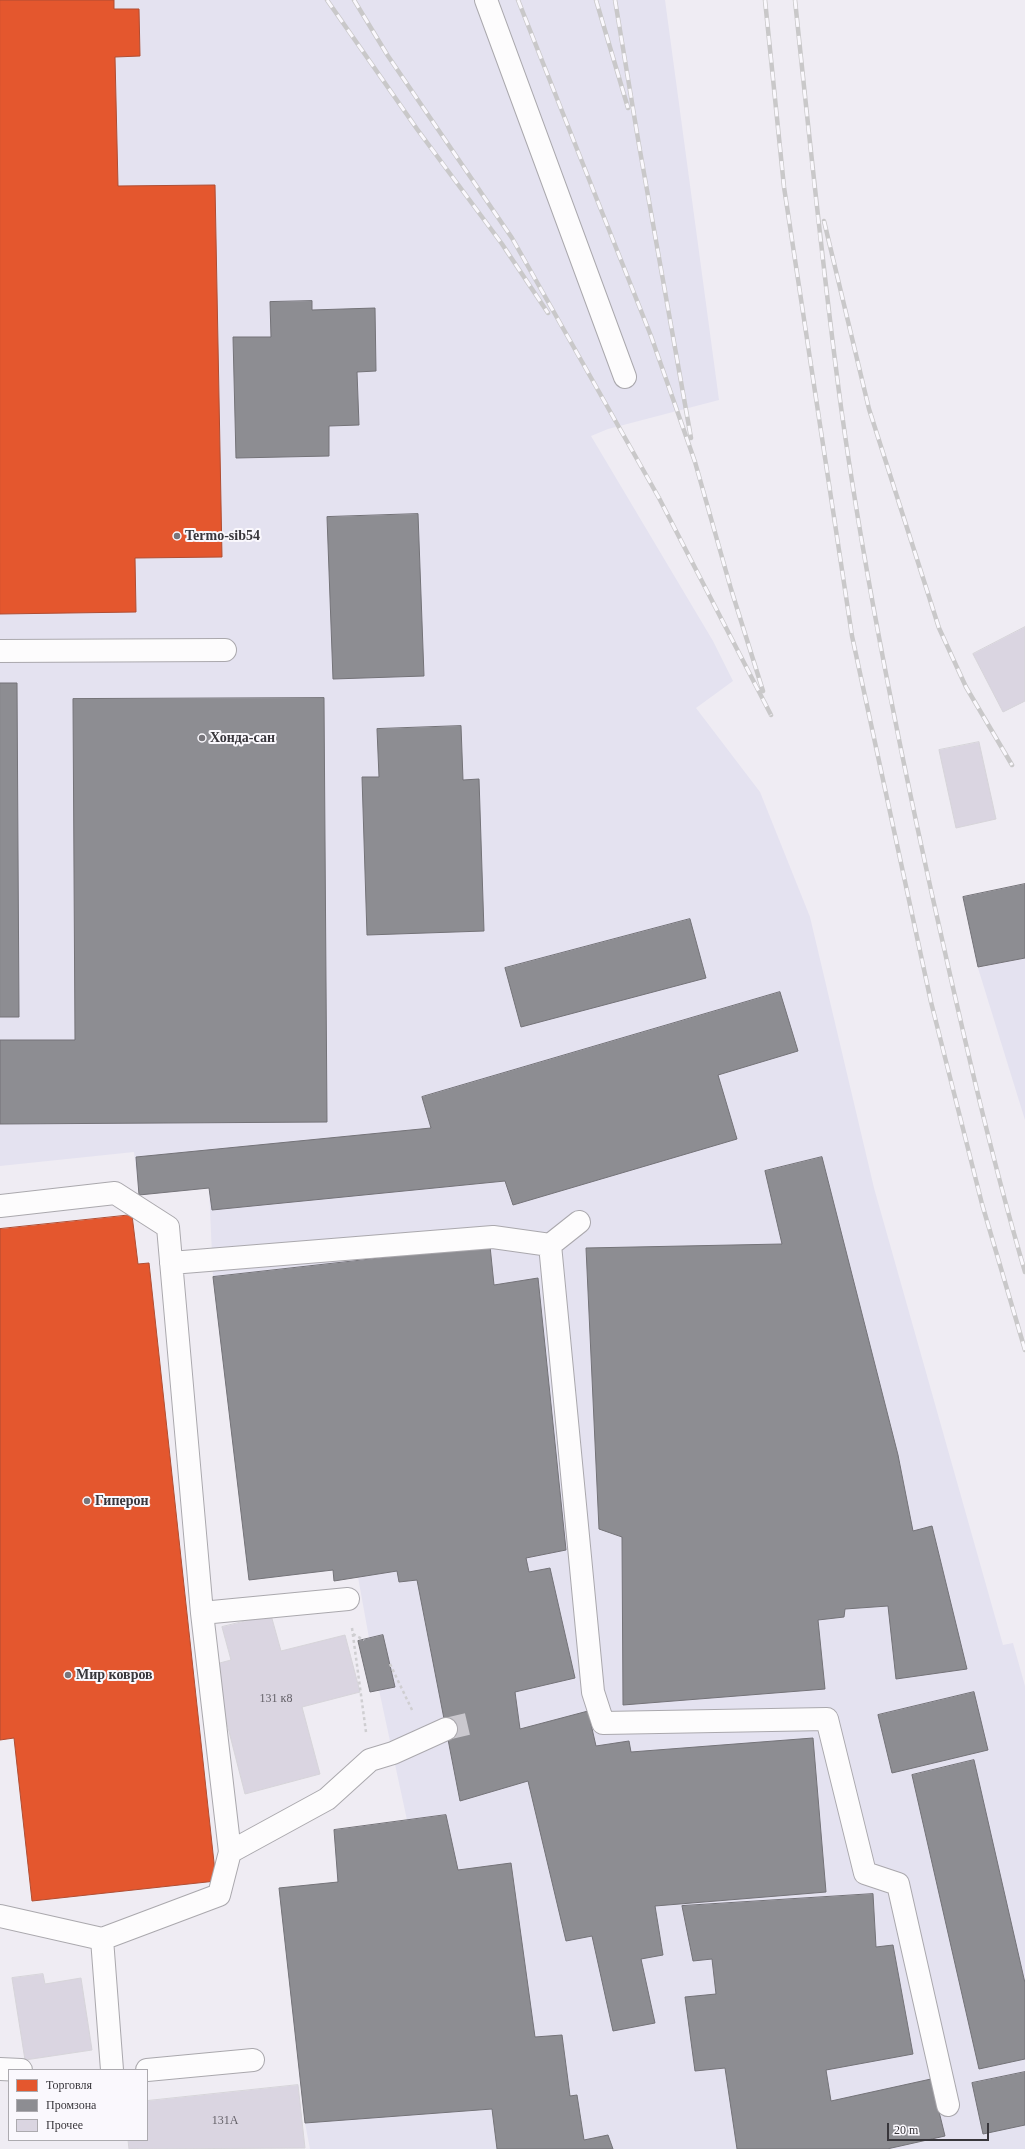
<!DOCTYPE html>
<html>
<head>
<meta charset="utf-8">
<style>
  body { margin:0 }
  #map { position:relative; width:1025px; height:2149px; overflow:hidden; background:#efecf3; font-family:Georgia,serif }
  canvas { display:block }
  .legend { position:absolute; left:8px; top:2069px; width:140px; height:72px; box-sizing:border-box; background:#faf8fd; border:1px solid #acaaaf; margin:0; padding:5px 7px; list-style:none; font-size:12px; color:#38363b }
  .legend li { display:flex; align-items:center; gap:8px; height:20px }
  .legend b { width:20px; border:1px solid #acaaaf }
  .scale { position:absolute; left:887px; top:2123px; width:102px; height:18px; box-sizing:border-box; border:2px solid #38363b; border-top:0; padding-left:5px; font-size:12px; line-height:14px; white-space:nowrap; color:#38363b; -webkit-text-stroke:3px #faf8fd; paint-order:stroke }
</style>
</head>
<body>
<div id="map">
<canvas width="1025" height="2149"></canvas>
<ul class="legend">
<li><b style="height:11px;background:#e4572e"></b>Торговля</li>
<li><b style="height:11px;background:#8d8d92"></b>Промзона</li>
<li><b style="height:11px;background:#dad5e1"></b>Прочее</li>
</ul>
<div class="scale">20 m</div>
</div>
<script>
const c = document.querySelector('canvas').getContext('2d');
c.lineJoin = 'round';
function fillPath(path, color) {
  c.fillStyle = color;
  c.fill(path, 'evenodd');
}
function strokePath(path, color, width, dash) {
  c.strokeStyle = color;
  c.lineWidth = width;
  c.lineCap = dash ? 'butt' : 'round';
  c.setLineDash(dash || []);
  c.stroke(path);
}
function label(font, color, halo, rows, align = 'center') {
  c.font = font + ' Georgia,serif';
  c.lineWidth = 4;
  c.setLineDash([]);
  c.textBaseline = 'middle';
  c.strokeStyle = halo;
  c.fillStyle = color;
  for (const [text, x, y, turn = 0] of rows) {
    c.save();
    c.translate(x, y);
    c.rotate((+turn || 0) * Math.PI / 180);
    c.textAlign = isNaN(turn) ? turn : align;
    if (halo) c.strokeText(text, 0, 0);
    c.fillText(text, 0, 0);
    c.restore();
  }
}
const industrial = new Path2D(`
  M0,0H665L719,400L608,429L591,436L713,641L733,681L696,708L760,792L810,917L874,1188L1003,1645L1013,1643L1025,1686V2149H310L305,2123L279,1888L337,1882L334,1830L407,1820L379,1690L370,1692L358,1641L369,1638L358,1577L334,1581L333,1570L249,1580L213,1277L209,1188L139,1195L134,1152L0,1166Z
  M1025,958V1120L978,968Z`);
const shops = new Path2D(`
  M0,0H114V9H139L140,56L115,57L118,186L215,185L222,557L135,558L136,612L0,614Z
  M132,1215L138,1264L149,1263L216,1881L32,1901L14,1738L0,1740V1229Z`);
const industry = new Path2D(`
  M312,301V310L375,308L376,371L357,372L359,425L329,426V456L236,458L233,337H271L270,302Z
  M418,514L424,676L333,679L327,517Z
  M0,683H17L19,1017H0Z
  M324,698L327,1122L0,1124V1040H75L73,699Z
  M461,726L463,780L479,779L484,931L367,935L362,777H379L377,729Z
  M1025,884V958L978,967L963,897Z
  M690,919L706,978L521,1027L505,968Z
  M780,992L798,1051L718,1075L737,1139L513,1205L505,1181L212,1210L209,1188L139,1195L136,1157L431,1128L422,1097Z
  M822,1157L898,1455L913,1531L932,1526L967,1669L896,1679L888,1606L845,1609L844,1617L818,1620L825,1689L623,1705L622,1537L599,1529L586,1248L782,1244L765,1171Z
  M490,1246L494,1285L538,1278L566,1550L526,1558L529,1572L550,1568L575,1678L515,1692L520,1729L588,1711L596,1746L629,1741L631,1752L813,1738L826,1892L655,1906L663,1955L641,1959L655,2023L613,2031L592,1936L566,1941L528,1781L460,1801L417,1580L399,1582L397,1571L334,1581L333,1570L249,1580L213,1277Z
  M383,1635L395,1687L370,1692L358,1641Z
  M974,1692L988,1750L892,1773L878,1715Z
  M974,1760L1025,1983V2059L979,2069L912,1775Z
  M446,1815L458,1870L511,1863L535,2037L562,2035L570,2096L577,2095L584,2140L608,2135L613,2149H497L492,2109L305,2123L279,1888L338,1882L334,1830Z
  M873,1894L876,1947L893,1945L913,2054L826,2070L831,2101L931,2079L945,2136L887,2149H737L725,2068L695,2071L685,1997L716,1994L712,1959L693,1961L682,1906Z
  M1025,2072V2125L983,2134L972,2083Z`);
const building = new Path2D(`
  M1025,627V701L1003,712L973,654Z
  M979,742L996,819L956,828L939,750Z
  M271,1615L281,1651L345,1635L360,1692L302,1707L320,1774L245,1794L212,1665L231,1660L222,1627Z
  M43,1974L45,1984L81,1978L92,2050L25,2060L12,1978Z
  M298,2085L305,2148L129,2149L128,2140H147V2101Z`);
const minorTunnel = new Path2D(`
  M446,1729L472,1723`);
const path = new Path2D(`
  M352,1628L366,1732
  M353,1634L364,1640
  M390,1664L413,1712`);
const minor = new Path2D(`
  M486,0L625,377
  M0,651L225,650
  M0,1206L115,1193L168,1227L202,1613L230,1852L219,1895L102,1939L112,2070
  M579,1222L550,1245L593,1692L603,1723L827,1719L865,1873L898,1884L948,2105
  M171,1263L493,1237L550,1245
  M202,1613L348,1599
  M230,1852L327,1799L370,1760L393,1753L446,1729
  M0,1916L102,1939
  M0,2069L21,2070
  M147,2070L253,2060`);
const rail = new Path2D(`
  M327,0L417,129L502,244L548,313
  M354,0L388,56L512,238L659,498L771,715
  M518,0L651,336L695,462L731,589L763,691
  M596,0L628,108
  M615,0L639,145L691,438
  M765,0L784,187L852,636L931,1002L982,1204L1025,1350
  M795,0C809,136 823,272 841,407C864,573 897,737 933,899C961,1024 989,1149 1025,1272
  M824,221L869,409L939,628L966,687L1012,765`);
const markers = [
  [177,536,4,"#78767b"],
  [202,738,4,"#78767b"],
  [87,1501,4,"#78767b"],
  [68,1675,4,"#78767b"]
];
const numberNames = [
  ["131 к8",276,1699],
  ["131А",225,2121]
];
const poiNames = [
  ["Termo-sib54",185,536],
  ["Хонда-сан",210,738],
  ["Гиперон",95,1501],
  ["Мир ковров",76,1675]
];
fillPath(industrial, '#e4e2f0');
fillPath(shops, '#e4572e');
strokePath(shops, '#b04d32', 1);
fillPath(industry, '#8d8d92');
strokePath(industry, '#747378', 1);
fillPath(building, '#dad5e1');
strokePath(building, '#d6d4d9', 1);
strokePath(minorTunnel, '#cac8ce', 22, [22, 11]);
strokePath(minor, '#aaa8ad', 24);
strokePath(path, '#cfced1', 2.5, [3, 3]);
strokePath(minor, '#fdfcfd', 22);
strokePath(rail, '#c9c8c9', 4.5);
strokePath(rail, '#faf8fd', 3, [9]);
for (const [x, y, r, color] of markers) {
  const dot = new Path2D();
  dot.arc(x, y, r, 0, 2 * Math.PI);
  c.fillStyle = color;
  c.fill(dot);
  strokePath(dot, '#faf8fd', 1.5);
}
label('12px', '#646168', null, numberNames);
label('bold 14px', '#38363b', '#faf8fd', poiNames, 'left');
</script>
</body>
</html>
